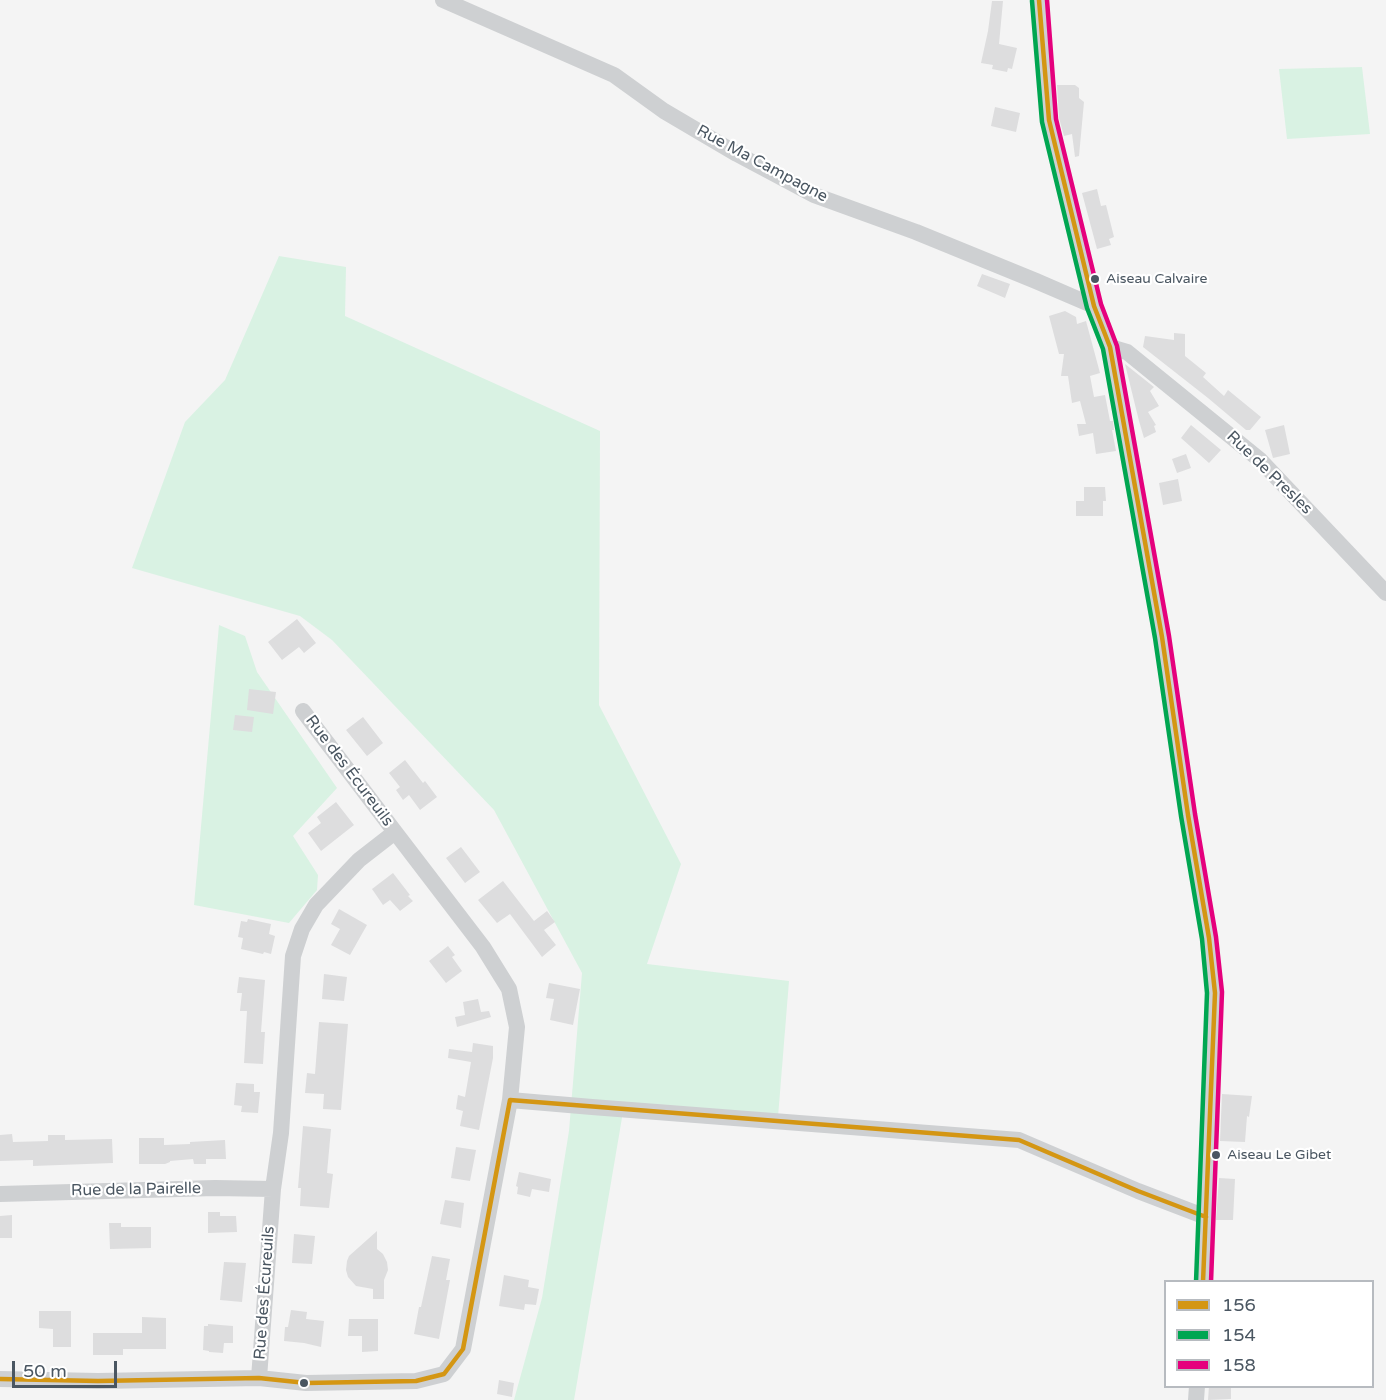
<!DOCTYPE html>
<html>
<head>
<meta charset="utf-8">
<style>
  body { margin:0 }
  #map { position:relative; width:1386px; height:1400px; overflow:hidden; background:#f4f4f4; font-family:"Varela Round",sans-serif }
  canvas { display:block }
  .legend { position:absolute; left:1164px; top:1280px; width:210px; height:108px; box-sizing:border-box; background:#fff; border:2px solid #b7bbc0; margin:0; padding:8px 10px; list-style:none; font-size:18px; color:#4a5661 }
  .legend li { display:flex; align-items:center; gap:12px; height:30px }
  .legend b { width:30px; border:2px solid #b7bbc0 }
  .scale { position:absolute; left:12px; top:1361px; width:105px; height:27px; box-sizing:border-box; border:3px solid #4a5661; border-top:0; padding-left:8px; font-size:18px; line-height:21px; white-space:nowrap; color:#4a5661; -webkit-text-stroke:4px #fff; paint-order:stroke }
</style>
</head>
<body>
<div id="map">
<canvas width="1386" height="1400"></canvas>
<ul class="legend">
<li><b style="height:8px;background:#d49613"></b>156</li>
<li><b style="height:8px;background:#00a651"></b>154</li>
<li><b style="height:8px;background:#e5007d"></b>158</li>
</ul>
<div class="scale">50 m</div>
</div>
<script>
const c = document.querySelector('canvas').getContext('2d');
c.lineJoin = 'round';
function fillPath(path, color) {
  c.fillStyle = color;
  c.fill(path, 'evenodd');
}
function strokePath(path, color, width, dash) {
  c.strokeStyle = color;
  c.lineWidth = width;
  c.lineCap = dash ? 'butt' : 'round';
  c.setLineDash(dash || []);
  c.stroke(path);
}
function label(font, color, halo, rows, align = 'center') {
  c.font = font + ' "Varela Round",sans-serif';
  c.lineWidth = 4.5;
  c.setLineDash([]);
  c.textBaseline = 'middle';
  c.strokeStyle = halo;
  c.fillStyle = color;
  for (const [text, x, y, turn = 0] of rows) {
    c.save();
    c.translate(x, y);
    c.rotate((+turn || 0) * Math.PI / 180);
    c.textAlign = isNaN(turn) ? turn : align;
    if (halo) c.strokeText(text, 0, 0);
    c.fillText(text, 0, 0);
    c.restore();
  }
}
const green = new Path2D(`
  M1362,67L1370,134L1287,139L1279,69Z
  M279,256L346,267L345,316L600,431L599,705L681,864L647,964L789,981L778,1117L624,1106L574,1400H514L542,1298L569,1131L582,973L494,810L332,640L300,616L132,568L185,422L225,380Z
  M219,625L245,636L257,672L337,788L293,836L318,875L317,890L289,923L194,905Z`);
const building = new Path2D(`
  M992,1H1003L999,44L1017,48L1012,69L1008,68L1007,72L992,69L993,65L981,63L988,31Z
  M1057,85H1075L1079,88V98L1084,102L1079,156L1075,157L1072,134L1064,136L1059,118Z
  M995,107L1020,113L1016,132L991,126Z
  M1097,189L1101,206L1106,205L1114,237L1109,239L1111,245L1097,249L1082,193Z
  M982,274L1010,284L1005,298L977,286Z
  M1065,311L1076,317L1077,324L1086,321L1100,373L1090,376L1094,397L1105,395L1110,421H1113L1114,430H1112L1116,451L1096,454L1093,433L1079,436L1077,424H1086L1080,401L1072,403L1068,376H1061L1064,354H1059L1049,316Z
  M1174,333L1185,334V356L1206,373L1203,377L1224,396L1228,390L1261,417L1250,430H1246L1208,398L1143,347L1145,336L1174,340Z
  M1125,364L1154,387L1150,391L1159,406L1148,412L1156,425L1154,426L1156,432L1144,438L1139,421Z
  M1191,425L1221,450L1209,463L1181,438Z
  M1284,425L1290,454L1273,458L1265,430Z
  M1186,454L1191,468L1177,473L1172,459Z
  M1178,479L1182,501L1163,505L1159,483Z
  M1084,487H1105L1106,501H1103V516H1076V501H1084Z
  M297,619L316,643L304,653L299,647L282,660L268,642Z
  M249,689L276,692L273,714L247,710Z
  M235,715L254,717L252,732L233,730Z
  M363,717L383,743L367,756L346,730Z
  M405,760L423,783L425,781L437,797L420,810L409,795L403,800L396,790L400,787L389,773Z
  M336,802L354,825L321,851L308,833L321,823L317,817Z
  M461,847L480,872L465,883L446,858Z
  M393,873L410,895L408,896L413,901L400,911L390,900L383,905L372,889Z
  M503,881L534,921L547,911L555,922L544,930L556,945L542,957L510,914L497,923L478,900Z
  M339,909L367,925L350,955L331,945L340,929L331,924Z
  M248,919L271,924L269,934L275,936L271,954L264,952L263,954L241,949L243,938L238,937L241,921L247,922Z
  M448,946L455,955L452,957L462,971L446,983L429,961Z
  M324,974L347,977L344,1001L322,999Z
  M239,977L265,980L261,1032H265L263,1064L244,1063L247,1011H240L242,993H237Z
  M549,983L580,989L573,1025L550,1020L554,999L546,998Z
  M478,999L481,1012L489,1011L491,1017L457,1027L455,1017L465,1015L463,1002Z
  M319,1022L348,1024L341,1110L323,1109L324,1094L305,1093L307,1073L315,1074Z
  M473,1043L493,1046V1058L479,1130L460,1126L463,1111L456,1109L458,1095L465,1097L471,1062L448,1058L449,1049L472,1052Z
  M236,1083L254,1084V1092H260L258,1113L241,1112L242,1106L234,1105Z
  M1222,1094L1252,1096L1249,1117L1247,1116L1245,1142L1220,1141Z
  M303,1126L331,1129L327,1173L333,1174L329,1208L300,1206L301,1188H298Z
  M12,1134L13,1142L48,1141V1135H65V1140L112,1139L113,1163L33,1166V1160L0,1161V1135Z
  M139,1138H164V1145L190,1144V1142L225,1140L226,1159H206V1164H194L193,1159L170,1161V1162L165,1164H139Z
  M456,1147L476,1150L470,1181L451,1178Z
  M519,1172L551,1179L549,1192L532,1189L530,1197L517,1194L518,1187L516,1186Z
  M1219,1178L1235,1179L1233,1220H1216Z
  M445,1200L464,1203L461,1228L440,1224Z
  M208,1212H220V1216H236L237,1232L208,1233Z
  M12,1215V1238H0V1216Z
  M109,1223H121V1227H151V1248L110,1249Z
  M377,1231V1249L383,1254L387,1262L388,1270L384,1280V1299H373V1289L356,1286L348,1277L346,1270L347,1261L349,1256Z
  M294,1234L315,1236L312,1264L292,1263Z
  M432,1256L450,1259L446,1280H450L439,1339L414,1334L419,1307H421Z
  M224,1262L246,1263L242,1302L220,1300Z
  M504,1275L529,1280L528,1287L539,1289L536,1305L525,1304L524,1310L499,1306Z
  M291,1310L307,1312L306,1319L324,1321L321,1347L304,1343L284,1341L285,1327H288Z
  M39,1311H71V1347H53V1329L39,1328Z
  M142,1317L166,1318V1349H123V1355H93V1333H142Z
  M349,1319H378V1351L362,1352V1336H348Z
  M208,1324L233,1326V1343H224L223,1353L209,1352V1351L203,1350L204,1326H208Z
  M499,1380L514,1383L512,1397L497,1394Z
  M1209,1386H1231V1399L1208,1400Z`);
const minor = new Path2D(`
  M443,0L614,75L664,111L737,154L814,195L916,232L1036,281L1094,306
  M1039,0L1049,120L1094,306L1110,347L1116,380L1162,637L1188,815L1209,938L1215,993L1203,1282
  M1110,347L1127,352L1260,460L1386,593
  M303,711L395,832
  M510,1100L592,1107L1019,1140L1138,1191L1206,1217
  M0,1194L215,1188L273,1189
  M0,1379L98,1381L259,1378L306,1383L416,1381L444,1374L463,1349L510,1100L517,1027L509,989L483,947L395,832L359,860L316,905L302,929L293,956L281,1133L273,1189L259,1378
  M1196,1400L1197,1386`);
const bus1 = new Path2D(`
  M1039,0L1049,120L1094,306L1110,347L1162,637L1188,815L1209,938L1215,993L1203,1282
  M0,1379L98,1381L259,1378L306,1383L416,1381L444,1374L463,1349L510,1100L1019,1140L1138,1191L1206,1217`);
const bus2 = new Path2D(`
  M1032,1L1042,122L1087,308L1103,349L1155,638L1181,816L1202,939L1207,993L1196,1282`);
const bus3 = new Path2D(`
  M1047,0L1056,119L1101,304L1117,346L1169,636L1195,814L1216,937L1222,992L1211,1282`);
const markers = [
  [1095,279,5,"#4a5661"],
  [1216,1155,5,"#4a5661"],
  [304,1383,5,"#4a5661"]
];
const busNames = [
  ["Aiseau Calvaire",1106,279],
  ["Aiseau Le Gibet",1227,1155]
];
const streetNames = [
  ["Rue Ma Campagne",762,164,28],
  ["Rue de Presles",1269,473,44],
  ["Rue des Écureuils",349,771,53],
  ["Rue de la Pairelle",136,1190,-1],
  ["Rue des Écureuils",265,1293,-86]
];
fillPath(green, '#d9f2e3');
fillPath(building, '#ddddde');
strokePath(minor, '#ced0d2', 16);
strokePath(bus1, '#d49613', 4.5);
strokePath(bus2, '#00a651', 4.5);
strokePath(bus3, '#e5007d', 4.5);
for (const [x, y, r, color] of markers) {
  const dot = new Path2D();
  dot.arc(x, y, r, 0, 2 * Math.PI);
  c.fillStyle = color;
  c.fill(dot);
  strokePath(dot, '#fff', 2);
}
label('14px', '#4a5661', '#fff', busNames, 'left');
label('16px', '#4a5661', '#fff', streetNames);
</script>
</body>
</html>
